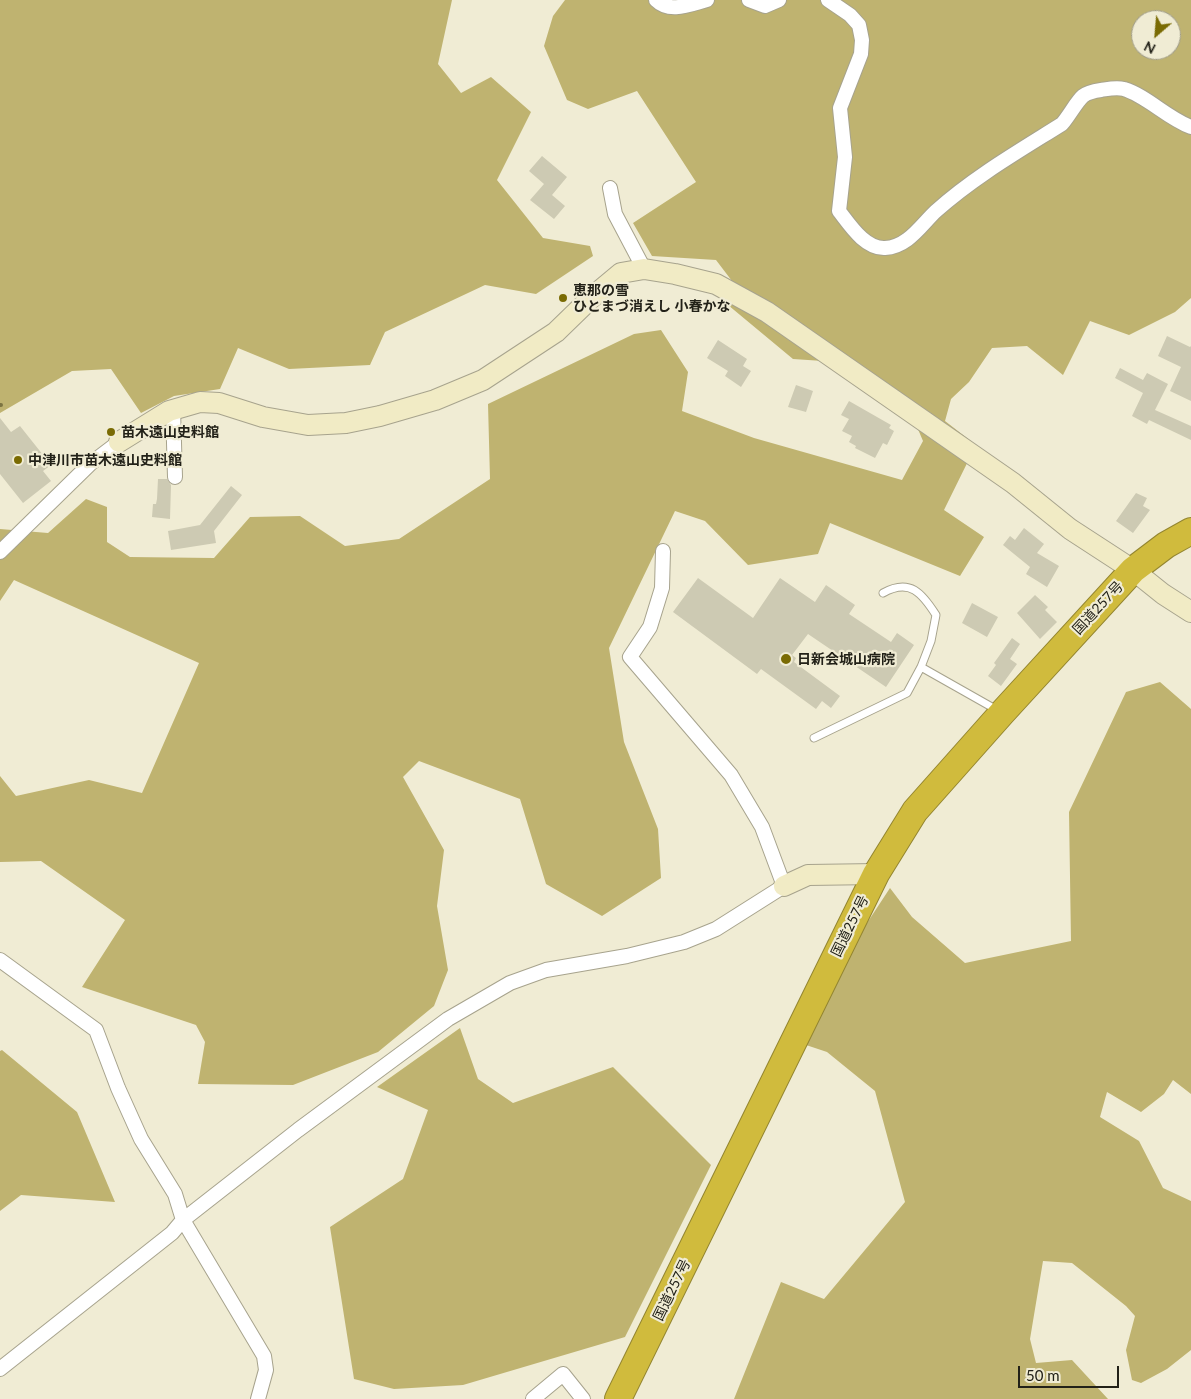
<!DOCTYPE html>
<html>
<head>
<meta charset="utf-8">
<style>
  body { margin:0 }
  #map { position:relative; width:1191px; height:1399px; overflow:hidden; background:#f0ecd4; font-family:Lato,sans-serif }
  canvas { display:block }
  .north { position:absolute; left:1131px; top:10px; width:50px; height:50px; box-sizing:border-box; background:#f0ecd4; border:1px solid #9e9b89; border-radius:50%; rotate:207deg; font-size:14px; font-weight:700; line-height:20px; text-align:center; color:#222118 }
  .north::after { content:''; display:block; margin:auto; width:18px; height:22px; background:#7a6b03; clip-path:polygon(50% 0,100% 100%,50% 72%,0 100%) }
  .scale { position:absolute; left:1018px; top:1366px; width:101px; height:22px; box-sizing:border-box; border:2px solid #222118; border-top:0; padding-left:6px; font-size:15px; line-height:18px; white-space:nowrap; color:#222118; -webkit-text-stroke:4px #f0ecd4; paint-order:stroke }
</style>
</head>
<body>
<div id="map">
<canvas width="1191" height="1399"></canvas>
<div class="north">N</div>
<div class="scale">50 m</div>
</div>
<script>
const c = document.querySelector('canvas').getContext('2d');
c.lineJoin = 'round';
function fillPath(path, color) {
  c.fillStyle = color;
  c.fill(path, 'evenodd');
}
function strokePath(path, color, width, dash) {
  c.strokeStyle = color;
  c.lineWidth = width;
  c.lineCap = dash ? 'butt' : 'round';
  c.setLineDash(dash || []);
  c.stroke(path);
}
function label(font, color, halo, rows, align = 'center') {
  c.font = font + ' Lato,"Noto Sans JP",sans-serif';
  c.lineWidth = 4.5;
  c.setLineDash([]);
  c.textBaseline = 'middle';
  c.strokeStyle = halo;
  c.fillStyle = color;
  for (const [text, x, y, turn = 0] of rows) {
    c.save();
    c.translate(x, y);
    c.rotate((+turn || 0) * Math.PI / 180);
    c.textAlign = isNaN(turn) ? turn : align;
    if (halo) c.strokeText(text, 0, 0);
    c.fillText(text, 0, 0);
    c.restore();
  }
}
const forest = new Path2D(`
  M0,0H452L438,64L461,93L491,77L531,112L497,180L543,238L590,246L593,256L536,294L485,285L385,332L370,365L289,369L238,348L220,389L174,396L141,413L111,369L72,371L0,413Z
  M565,0H1191V298L1175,312L1129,335L1090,321L1063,375L1027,346L992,348L969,382L951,399L945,421L976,445L944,510L984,537L960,576L830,523L818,554L748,565L705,521L675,511L609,648L624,742L658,829L661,878L602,916L546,884L520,799L419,761L403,777L444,850L437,906L448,970L434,1006L378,1052L293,1085L198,1084L205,1042L196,1025L82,987L125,920L41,861L0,862V776L16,796L89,780L142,793L199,663L14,580L0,601V529L48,533L86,499L107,507V542L130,557L214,558L250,517L300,516L345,546L399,539L490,479L488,404L634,334L661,330L688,372L682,411L754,438L902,480L923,441L906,401L853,363L793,359L728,305L732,281L716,260L652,256L633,223L696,182L637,91L588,109L567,100L544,46L553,16ZM1141,20H1171V50H1141Z
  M1160,682L1191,709V1094L1173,1080L1164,1094L1141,1112L1107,1092L1100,1117L1139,1141L1163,1188L1191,1201V1350L1167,1369L1141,1383L1132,1380L1126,1350L1135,1316L1126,1306L1072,1263L1043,1261L1030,1339L1036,1363L1072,1360L1108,1399H734L781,1282L824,1299L905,1202L875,1091L827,1052L803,1044L844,958L890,888L912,917L965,963L1071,941L1069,812L1126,692Z
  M460,1028L478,1079L513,1103L613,1067L711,1165L625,1337L463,1385L394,1389L354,1379L330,1227L403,1179L428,1110L377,1087Z
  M2,1050L77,1112L115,1202L21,1195L0,1211V1051Z`);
const stream = new Path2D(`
  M0,405H1`);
const building = new Path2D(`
  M542,156L567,177L552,195L565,206L554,219L530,200L544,184L529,171Z
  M1167,336L1190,347L1191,346V401L1170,391L1181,367L1158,356Z
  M718,340L747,359L743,366L751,371L741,387L725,376L728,371L707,358Z
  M1120,368L1143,380L1147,373L1168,384L1155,410L1191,426V440L1149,420L1147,424L1132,416L1143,393L1115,378Z
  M796,385L813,391L806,412L788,407Z
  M849,401L891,425L889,428L894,431L887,445L883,443L875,458L855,448L856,446L849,442L852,436L842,431L849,419L841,415Z
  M0,418L11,432L20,426L51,465L43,471L51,481L23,503L0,474Z
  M158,479H167L171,485L170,519L152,517L153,504H156L157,499Z
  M231,486L242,495L214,531L216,543L171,550L168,531L200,525Z
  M1136,493L1147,498L1143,506L1150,510L1133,533L1116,521Z
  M1024,528L1044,544L1037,553L1059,566L1047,587L1026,574L1030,567L1003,545L1010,536L1015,540Z
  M698,578L753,618L780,578L815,602L826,585L855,605L849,614L891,642L897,633L914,645L886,687L808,634L792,655L796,658L794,662L840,696L831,708L822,701L816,709L761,669L757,674L673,612Z
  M1035,595L1048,607L1045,610L1057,622L1040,639L1017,613Z
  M972,603L998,617L987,637L962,623Z
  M1012,638L1020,644L1010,659L1017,664L1001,686L988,676L996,665L994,663Z`);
const lane = new Path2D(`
  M883,593C910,578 922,593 936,615L931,641L921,667
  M814,738L907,693L921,667L997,710`);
const street = new Path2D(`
  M656,0C670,14 691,4 707,0
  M749,0L765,6L779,0
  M828,0L850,15L859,25L862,40L861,54L840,108L845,157L839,211C850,225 865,249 885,248C908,247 921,225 936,211C974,177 1019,151 1062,124C1069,116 1077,101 1083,96C1088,92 1094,91 1101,90C1108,89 1116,87 1124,89C1147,96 1167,118 1191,127
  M610,188L615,214L644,269
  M173,409L175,477
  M0,552L90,464L119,442
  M0,960L96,1030L118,1088L141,1139L175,1194L183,1220L264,1356L266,1370L258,1399
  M0,1369L172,1233L183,1220L197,1209L298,1130L448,1019L510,983L546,970L627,956L684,942L716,929L784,886L762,827L731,775L630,657L650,627L662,588L663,551
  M533,1399L563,1374L583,1399`);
const secondary = new Path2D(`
  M119,442L169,411L200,402L219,403L263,417L308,425L346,423L380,416L435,400L483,380L556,332L591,298L621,273L644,269L675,274L716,284L767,312L1013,483L1070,529L1133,570L1163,594L1191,612
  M784,886L808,875L876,874`);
const highway = new Path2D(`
  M618,1399L876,874L915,811L1002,713L1133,570L1166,545L1191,531`);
const markers = [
  [563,298,5,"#7a6b03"],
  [111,432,5,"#7a6b03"],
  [18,460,5,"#7a6b03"],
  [786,659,6,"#7a6b03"]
];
const poiNames = [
  ["恵那の雪",573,290],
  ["ひとまづ消えし 小春かな",573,306],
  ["苗木遠山史料館",121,432],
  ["中津川市苗木遠山史料館",28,460],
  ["日新会城山病院",797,659]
];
const streetNames = [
  ["国道257号",1098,608,-47],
  ["国道257号",850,926,-64],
  ["国道257号",672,1290,-64]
];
fillPath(forest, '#bfb370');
strokePath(stream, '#7c7442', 4);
fillPath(building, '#cdcab3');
strokePath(lane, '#a7a38d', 9);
strokePath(street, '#a7a38d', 16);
strokePath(secondary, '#a7a38d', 22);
strokePath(highway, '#938530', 28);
strokePath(lane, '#fff', 7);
strokePath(street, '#fff', 14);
strokePath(secondary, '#f1ebc5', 20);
strokePath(highway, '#d0bb3d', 26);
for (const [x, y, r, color] of markers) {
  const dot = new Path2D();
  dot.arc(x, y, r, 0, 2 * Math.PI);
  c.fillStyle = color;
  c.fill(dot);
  strokePath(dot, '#f0ecd4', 2);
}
label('bold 14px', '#222118', '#f0ecd4', poiNames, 'left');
label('14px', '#222118', '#f0ecd4', streetNames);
</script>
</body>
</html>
